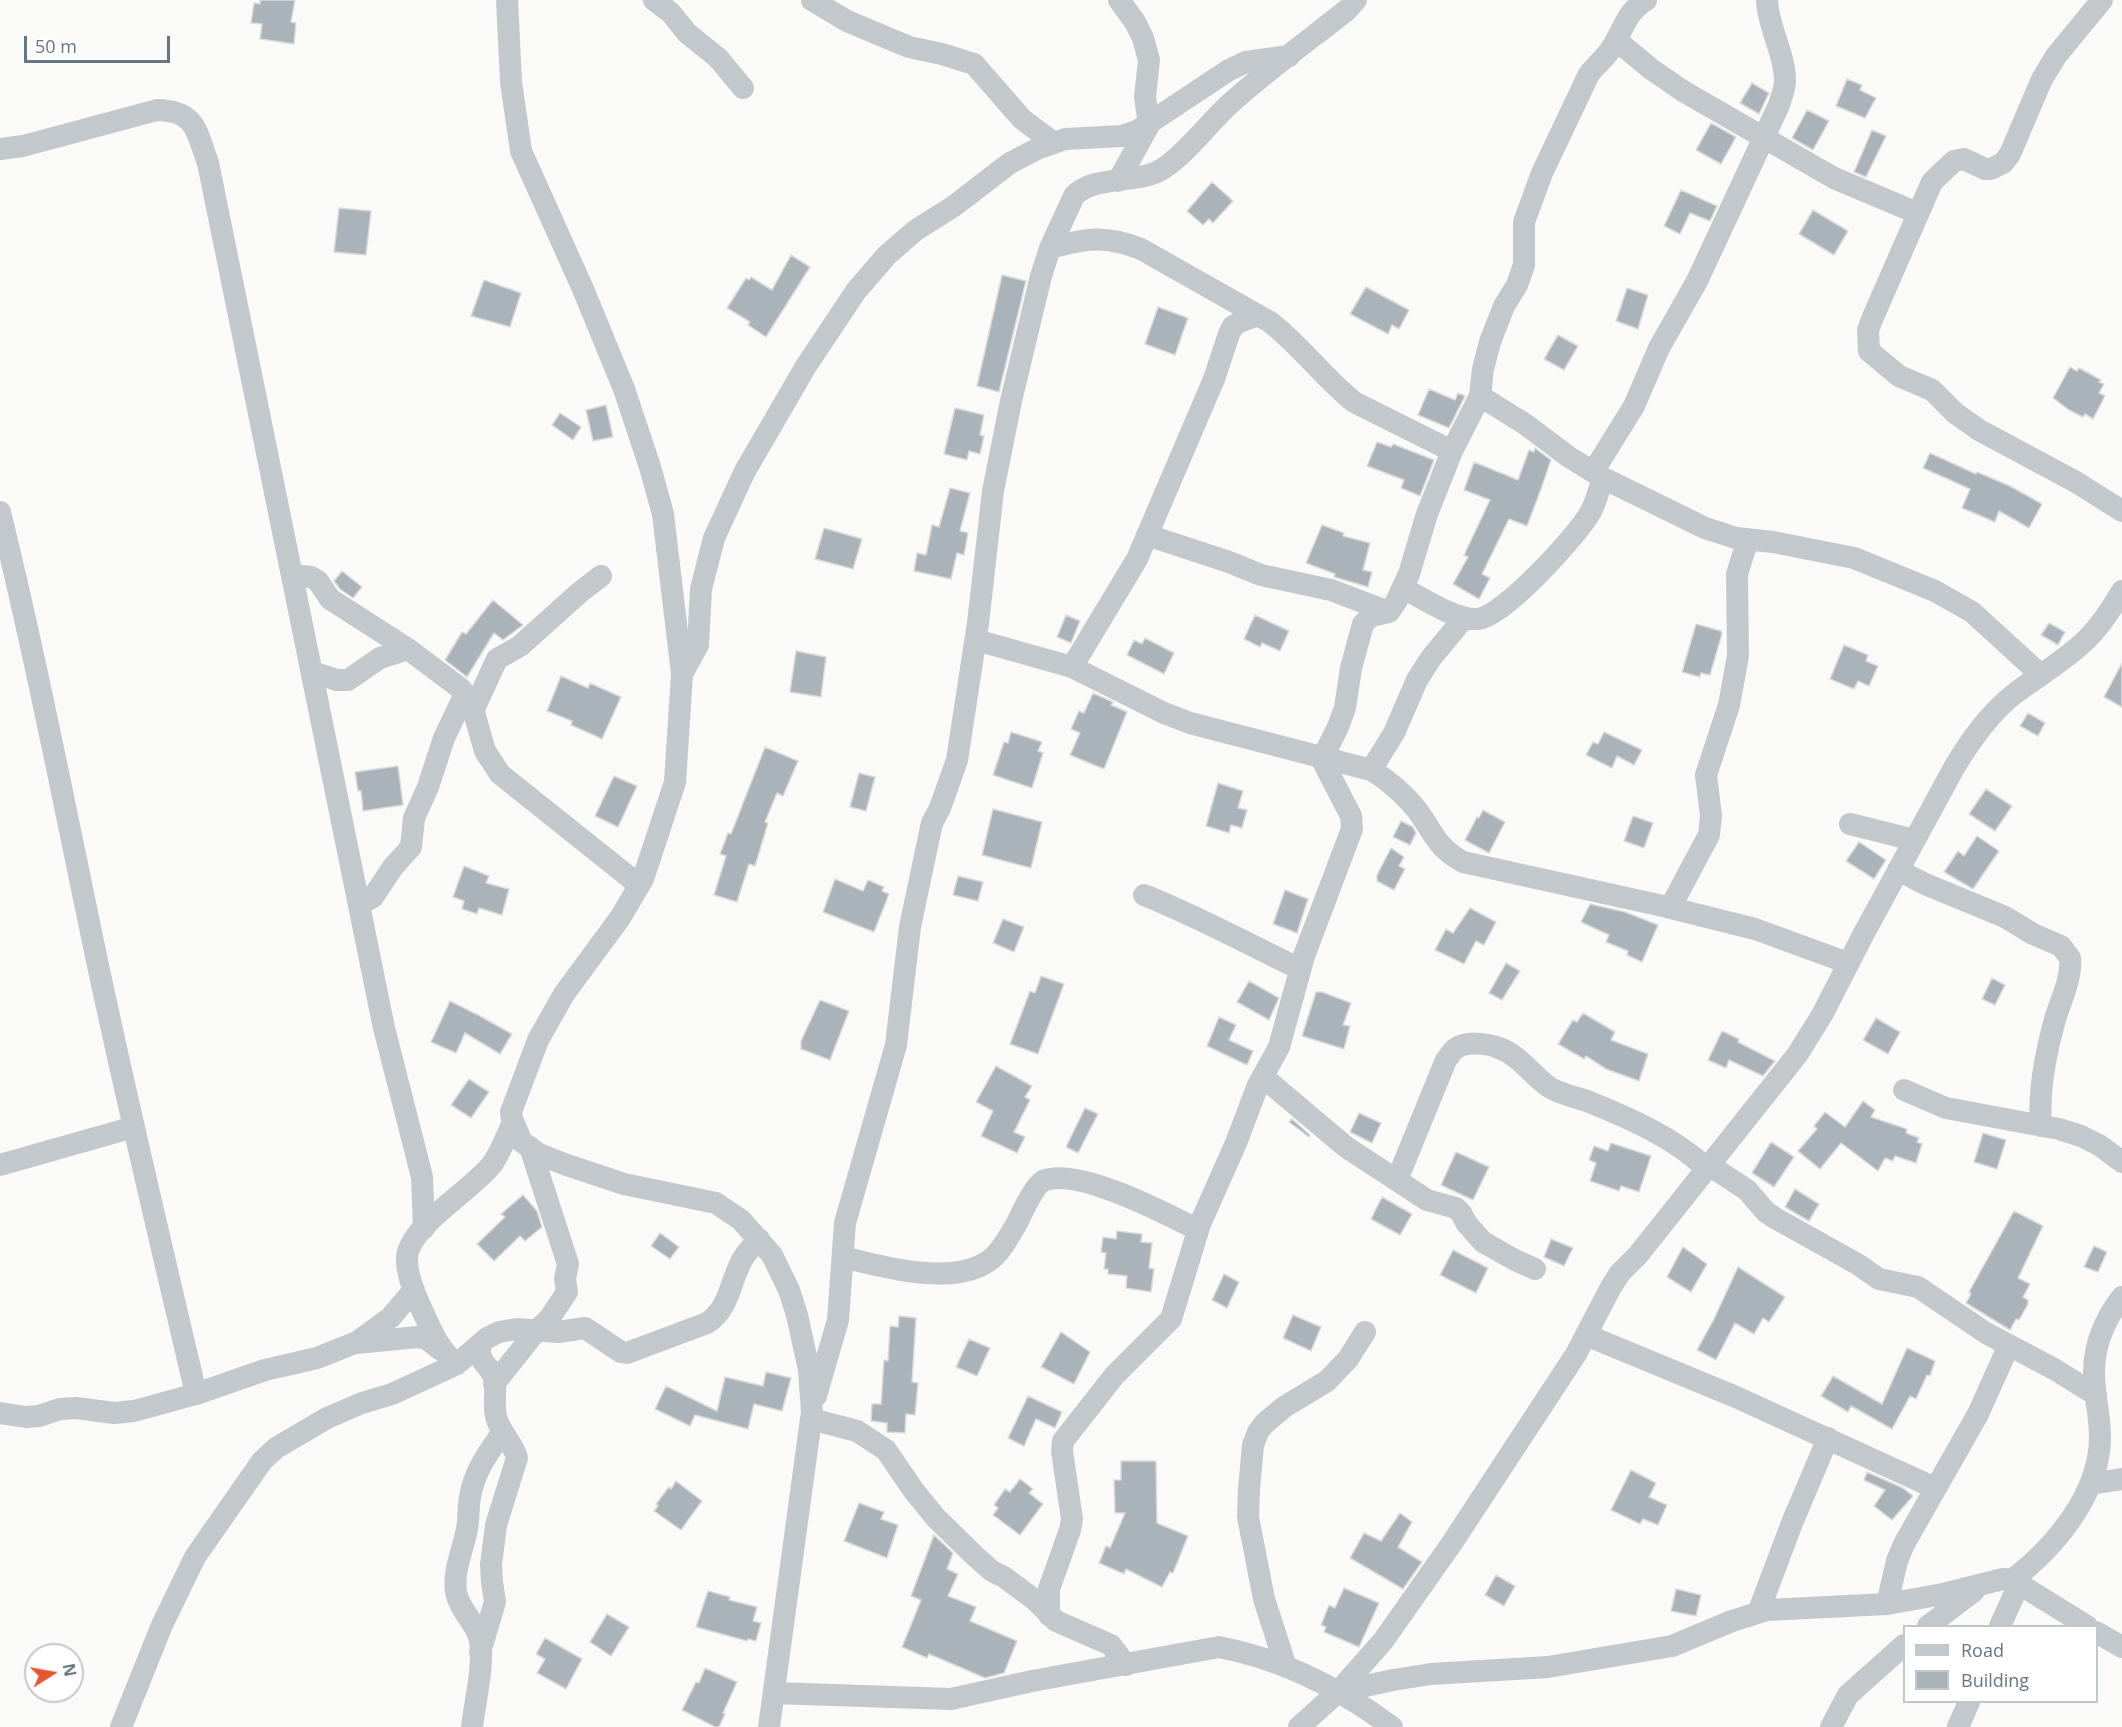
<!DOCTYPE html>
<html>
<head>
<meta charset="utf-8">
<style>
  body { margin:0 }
  #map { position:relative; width:2122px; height:1727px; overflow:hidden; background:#fafaf8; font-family:"Open Sans",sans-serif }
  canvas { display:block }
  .legend { position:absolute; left:1903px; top:1625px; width:195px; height:78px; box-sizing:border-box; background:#fff; border:2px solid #c1c8cd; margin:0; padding:8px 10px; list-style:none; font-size:18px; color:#657683 }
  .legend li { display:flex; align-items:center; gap:12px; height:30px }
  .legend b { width:30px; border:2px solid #c1c8cd }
  .north { position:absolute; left:24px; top:1643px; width:60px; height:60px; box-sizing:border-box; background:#fff; border:2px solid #c1c8cd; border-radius:50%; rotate:79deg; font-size:16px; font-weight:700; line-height:24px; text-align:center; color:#657683 }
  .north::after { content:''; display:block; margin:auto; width:21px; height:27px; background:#e4572e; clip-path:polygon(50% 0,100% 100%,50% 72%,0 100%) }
  .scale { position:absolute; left:24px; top:36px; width:146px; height:27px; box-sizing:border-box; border:3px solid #657683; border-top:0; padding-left:8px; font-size:18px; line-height:21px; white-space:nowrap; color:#657683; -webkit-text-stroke:4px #fff; paint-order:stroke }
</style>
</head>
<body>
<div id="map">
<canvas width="2122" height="1727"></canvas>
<ul class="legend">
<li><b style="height:8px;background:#c3c8cc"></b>Road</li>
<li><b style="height:16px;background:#aab3b9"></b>Building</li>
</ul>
<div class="north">N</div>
<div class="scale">50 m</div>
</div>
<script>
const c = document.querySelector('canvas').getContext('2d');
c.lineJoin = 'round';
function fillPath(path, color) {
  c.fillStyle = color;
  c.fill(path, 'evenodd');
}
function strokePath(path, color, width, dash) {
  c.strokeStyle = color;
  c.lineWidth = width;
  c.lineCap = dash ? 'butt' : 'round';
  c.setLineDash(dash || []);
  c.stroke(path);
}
const building = new Path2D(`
  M260,0H295L291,22L296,23L294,44L260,39L262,24L251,23L254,3L260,4Z
  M1847,79L1862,85L1860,90L1876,98L1865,118L1836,106Z
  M1752,83L1769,93L1759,114L1740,103Z
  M1807,110L1829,121L1813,150L1792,138Z
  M1711,123L1736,137L1721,164L1696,150Z
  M1872,130L1886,136L1866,177L1854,172Z
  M1212,182L1233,201L1213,223L1209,219L1203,225L1187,211Z
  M1681,190L1717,206L1710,221L1690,213L1680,234L1664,226Z
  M339,208L371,211L366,255L334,252Z
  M1813,210L1848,231L1834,255L1799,234Z
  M791,255L810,267L766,337L748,325L750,322L727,308L746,278L749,280L751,277L772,290Z
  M1002,275L1026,281L999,392L977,386Z
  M484,280L521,293L510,327L471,316Z
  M1366,287L1409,310L1399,329L1392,325L1388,334L1350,314Z
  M1627,288L1648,295L1638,329L1616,321Z
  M1158,307L1188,318L1175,355L1145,344Z
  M1558,335L1578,346L1564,370L1544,359Z
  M2070,367L2077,371L2079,368L2101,380L2099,382L2104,384L2099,393L2105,396L2093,419L2085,414L2083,417L2069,410L2053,398Z
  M1429,389L1455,400L1458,393L1465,396L1449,428L1418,415Z
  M606,405L613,437L593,441L586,410Z
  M955,408L984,415L980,435L984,436L980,454L969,451L967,460L944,454Z
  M560,413L581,427L573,440L552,425Z
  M1377,442L1391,447L1393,444L1434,460L1420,496L1401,488L1404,480L1367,466Z
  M1535,448L1551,460L1541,489L1527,526L1509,519L1482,574L1490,578L1479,599L1453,584L1468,557L1464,555L1490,500L1464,490L1474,462L1518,480L1529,450L1534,452Z
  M1930,453L1976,474L1977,472L2010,486L2042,504L2029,528L1999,511L1995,522L1962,508L1970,489L1923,468Z
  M950,488L970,493L960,531L968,533L964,555L957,553L951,579L914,571L917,553L926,555L932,525L939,527Z
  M1322,525L1344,533L1343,536L1370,543L1363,570L1372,572L1368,587L1334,577L1335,574L1306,563Z
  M824,528L862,539L853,569L815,559Z
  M342,571L362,587L353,598L340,589L334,581Z
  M493,600L523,625L503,640L494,633L467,677L445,660L462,632L466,634Z
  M1066,615L1080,621L1071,643L1057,637Z
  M1255,615L1289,631L1280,651L1262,643L1260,647L1244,639Z
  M2049,623L2065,632L2058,645L2041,635Z
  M1696,624L1721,631L1722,634L1710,675L1701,673L1700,677L1682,672Z
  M1145,638L1174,653L1164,674L1127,655L1134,640L1142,644Z
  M1844,645L1868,655L1866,661L1878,666L1869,686L1858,681L1854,689L1830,679Z
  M796,651L826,657L821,697L790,692Z
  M2122,663V707L2104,697Z
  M561,676L588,688L590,683L621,697L602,739L571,725L572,721L547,711Z
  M1093,693L1113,702L1111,705L1127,712L1104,769L1070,755L1080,733L1071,729L1079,711L1084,713Z
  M2028,713L2045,723L2038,736L2020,726Z
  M1011,732L1042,742L1038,751L1043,753L1032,788L993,775L1004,742L1008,743Z
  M1604,732L1642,750L1634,765L1617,756L1612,768L1586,755L1593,742L1598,744Z
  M765,747L798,761L783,796L777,793L765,822L768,823L755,866L749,864L737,902L714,895L726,856L720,854L728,833L731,834Z
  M398,766L403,805L363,811L361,791H358L355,772Z
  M859,773L875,777L866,811L850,807Z
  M614,776L637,786L618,827L595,816Z
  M1218,783L1243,791L1238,808L1247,810L1242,828L1231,825L1229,833L1206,826Z
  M1986,789L2012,806L1995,831L1969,814Z
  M993,809L1042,822L1031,868L982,855Z
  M1483,810L1505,822L1489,853L1465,840L1477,817L1479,818Z
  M1633,816L1653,823L1644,848L1624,841Z
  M1401,821L1413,827L1416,833L1410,845L1393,837Z
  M1977,836L1999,851L1973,889L1944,872L1958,851L1964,856Z
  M1859,842L1886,860L1874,879L1846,861Z
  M1391,848L1404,857L1399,866L1405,869L1394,890L1377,881V875Z
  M464,866L489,876L486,883L509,889L502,915L479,908L477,914L462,909L464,901L453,897Z
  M958,876L983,882L978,901L953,895Z
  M835,879L863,891L868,880L884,887L882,891L889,894L874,932L823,912Z
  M1285,890L1308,899L1297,933L1273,924Z
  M1590,904L1625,912L1658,925L1642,962L1627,955L1628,951L1606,942L1609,935L1581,922Z
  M1470,908L1496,922L1484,945L1476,941L1464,964L1435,950L1446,929L1453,933Z
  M1003,919L1024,927L1014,952L993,943Z
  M1506,963L1520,971L1502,1000L1489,993Z
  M1041,976L1064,984L1038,1054L1010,1044L1030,991L1035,993Z
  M1992,978L2005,985L1995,1005L1982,999Z
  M1249,981L1279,998L1269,1020L1237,1002Z
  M1316,992H1322L1351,1003L1343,1025L1350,1026L1344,1049L1302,1036Z
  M820,1000L849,1011L830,1060L801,1049V1041Z
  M450,1001L480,1016L512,1034L500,1054L465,1033L456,1053L431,1042Z
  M1583,1013L1615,1032L1611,1040L1648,1054L1639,1081L1606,1069L1586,1056L1584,1059L1558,1044L1573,1020L1577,1022Z
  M1219,1017L1236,1025L1229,1040L1253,1051L1247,1065L1207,1046Z
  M1876,1018L1900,1032L1888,1054L1863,1040Z
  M1722,1031L1739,1039L1738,1042L1775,1061L1763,1076L1729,1060L1726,1068L1708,1060Z
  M996,1066L1032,1086L1025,1097L1030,1100L1014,1132L1025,1137L1017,1153L981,1136L993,1111L976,1102Z
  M469,1079L489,1092L471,1118L451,1105Z
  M1863,1101L1875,1110L1871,1117L1907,1129L1906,1133L1919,1138L1917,1142L1922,1144L1916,1163L1895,1156L1893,1161L1885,1158L1878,1171L1841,1143L1820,1169L1798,1151L1817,1129L1814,1126L1825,1112L1845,1127Z
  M1085,1108L1098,1114L1078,1153L1066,1147Z
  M1359,1113L1381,1123L1372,1143L1350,1132Z
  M1292,1119L1310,1135L1309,1137L1289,1122Z
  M1983,1133L2006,1140L1997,1169L1974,1162Z
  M1771,1142L1794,1157L1774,1187L1752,1173Z
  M1611,1143L1651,1156L1639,1192L1621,1186L1619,1191L1590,1181L1596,1163L1589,1160L1594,1146L1608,1151Z
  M1456,1152L1489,1167L1473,1200L1441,1185Z
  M1795,1189L1819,1204L1809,1221L1785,1207Z
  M523,1195L537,1211L542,1227L525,1241L520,1236L494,1261L477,1244L505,1217L501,1214Z
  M1382,1197L1412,1214L1400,1235L1371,1219Z
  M2014,1211L2043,1226L2018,1278L2030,1284L2023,1297L2028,1300V1304L2019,1320L2016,1319L2010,1330L1966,1303L1971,1294L1969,1292Z
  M1117,1231L1142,1234L1141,1242L1152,1243L1149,1268L1154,1269L1151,1292L1126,1288L1127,1276L1108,1274V1269H1104L1106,1253L1101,1252L1103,1237L1116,1239Z
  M660,1233L679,1247L670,1259L651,1246Z
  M1551,1239L1573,1248L1564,1266L1544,1257Z
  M2094,1246L2107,1252L2098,1272L2084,1267Z
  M1683,1247L1707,1264L1691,1292L1667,1277Z
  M1453,1250L1488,1268L1476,1293L1440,1275Z
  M1738,1267L1785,1297L1769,1322L1763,1318L1754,1334L1735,1323L1716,1360L1697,1350L1714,1319Z
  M1224,1274L1239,1282L1227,1308L1212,1300Z
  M1293,1315L1321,1327L1311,1351L1283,1338Z
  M899,1316L916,1318L912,1382L918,1383L915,1415L906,1414L905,1433L887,1432V1423L871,1421L872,1404H881L884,1360L888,1361L890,1326L898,1327Z
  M1061,1332L1090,1352L1074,1384L1041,1367Z
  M969,1339L990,1348L977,1376L956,1367Z
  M1907,1348L1935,1361L1930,1376L1927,1375L1916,1399L1910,1396L1892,1429L1851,1406L1848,1412L1821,1396L1833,1376L1882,1404Z
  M766,1372L791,1378L782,1411L754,1404L748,1429L695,1415L690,1426L655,1409L666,1386L717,1411L725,1377L763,1386Z
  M1028,1396L1062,1412L1055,1428L1036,1419L1024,1446L1008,1438Z
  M1121,1461H1156L1157,1523L1188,1536L1173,1573L1170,1572L1162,1587L1126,1569L1124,1574L1099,1563L1106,1546L1110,1548L1125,1513H1115L1114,1480H1121Z
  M1631,1470L1656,1483L1649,1497L1667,1505L1658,1525L1643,1519L1640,1524L1611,1510Z
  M1867,1472L1903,1488L1913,1496L1892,1520L1874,1506L1885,1490L1864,1480Z
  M1020,1479L1033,1489L1029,1493L1043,1504L1020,1535L993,1515L998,1508L994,1505L1005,1489L1010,1492Z
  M676,1481L702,1501L681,1530L654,1511L658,1506L656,1504L669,1487L671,1489Z
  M859,1503L884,1512L881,1519L898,1525L887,1558L844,1541Z
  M1400,1513L1412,1522L1398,1547L1422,1562L1403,1589L1350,1558L1364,1533L1381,1541Z
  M934,1535L953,1553L947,1569L958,1574L948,1596L976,1607L970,1621L1017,1641L1004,1673L985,1678L929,1654L927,1658L902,1647L921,1600L911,1596Z
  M1496,1575L1515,1586L1504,1606L1485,1595Z
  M1344,1588L1379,1603L1359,1647L1324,1632L1326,1627L1321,1625L1329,1605L1335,1608Z
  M1676,1589L1701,1595L1696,1616L1671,1611Z
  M708,1591L730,1597L729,1600L757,1607L753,1621L761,1623L756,1641L748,1639L747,1641L696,1627Z
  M607,1614L629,1627L611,1656L590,1642Z
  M545,1638L582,1659L566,1689L537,1673L545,1659L536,1654Z
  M705,1668L737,1682L723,1713L725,1714L719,1727H715L682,1710L696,1682L699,1683Z`);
const minor = new Path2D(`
  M507,0L511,82L521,151L583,289L624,389L650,467L663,514L682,674L675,782L643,879L620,918L564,994L538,1040L511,1112L512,1119L522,1142L539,1154L564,1164L624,1184L716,1203L741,1220L772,1255L789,1290L797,1315L809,1370L812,1412L769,1727
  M654,0L671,13L687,33L718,58L743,88
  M812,0L847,21L909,47L942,54L974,64L1022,119L1054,143
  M2102,0L2056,56L2042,79L2010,154L2003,163L1991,169H1985L1964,159L1954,161L1932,182L1873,317L1868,330L1869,351L1899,376L1932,390L1955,413L1979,430L2076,482L2122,511
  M1616,40L1651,69L1683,91L1834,178L1917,213
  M0,149L23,146L157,110C197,111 196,131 208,163L384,1028L422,1177L424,1228
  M1118,181L1149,125L1145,97L1149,60L1143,38L1135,22L1119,0
  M1050,248C1086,238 1106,235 1141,249L1270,322C1301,346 1324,378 1354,402L1452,451
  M1480,396L1525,424L1569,457L1603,478L1705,528L1736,538L1773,542L1854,558L1935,591L1972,612L2041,675
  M1593,472L1634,406L1659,348L1697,281L1779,105C1781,98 1785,89 1785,81C1785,53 1768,28 1767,0
  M0,512C36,659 65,808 96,956C127,1103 162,1248 196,1394
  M1147,535L1229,562L1261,575L1331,590L1389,612
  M292,575L311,577L318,581L330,599L408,649L460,688L471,702L485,751L500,774L639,885
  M1403,588C1422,598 1457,621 1478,619C1504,616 1576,537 1590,513C1596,503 1599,489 1603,478
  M976,640L1072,667L1164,713L1190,723L1371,770C1387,779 1406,796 1417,810C1434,833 1436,847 1463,862L1663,906L1755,929L1848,963
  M1072,667L1137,559L1214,379L1229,334L1233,326L1242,321L1258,315
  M312,672L337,680H348L380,658L408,649
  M682,674L698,645L701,589L714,538L745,471L806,366L856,291L887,255L916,230L954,206L1010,163L1037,149L1065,139L1122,136L1137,131L1229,70L1246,62L1289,56
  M474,709L497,659L520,646L579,593L601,576
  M1323,757L1338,727L1345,708L1351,668L1363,624L1371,616L1389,612L1396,602L1409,574L1427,514L1452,451L1480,396L1483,369L1490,342L1504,306L1517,285L1524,265V222L1542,173L1589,74C1596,65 1605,58 1611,49C1623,31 1626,12 1646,0
  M1371,770L1394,733L1417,680L1431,658L1464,618
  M1850,824L1914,840
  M1898,870L1925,884L2005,917L2033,934L2061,946L2070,958C2072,977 2062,998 2056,1016C2046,1051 2038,1089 2041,1126
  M1144,895C1197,916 1248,944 1300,969
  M360,904L373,897L393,867L411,847L414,818L428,787L444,738L465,694
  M1670,908L1709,835L1711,816L1706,775L1729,705L1738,656L1737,574L1748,539
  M1263,1077L1346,1147L1427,1200L1456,1208L1461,1213L1467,1224L1483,1242L1515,1260L1535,1269
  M1904,1090L1946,1108L2059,1129L2081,1136L2099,1145L2122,1162
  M0,1165L134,1127
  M1709,1165L1747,1190L1766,1212L1775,1218L1859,1265L1879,1279L1918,1287L1986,1333L2054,1369L2096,1395
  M1397,1180L1446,1060C1449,1057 1451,1052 1455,1049C1465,1041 1487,1043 1499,1048C1519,1055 1532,1075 1549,1087C1560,1094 1575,1097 1587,1101C1627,1117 1675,1138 1706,1168
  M843,1257C883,1267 953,1287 990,1260C1001,1252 1010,1235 1017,1223C1022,1213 1034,1186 1043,1181C1076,1166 1167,1214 1198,1230
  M1586,1335L1736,1397L1935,1488
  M356,1343L418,1337L427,1339L441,1350
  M457,1364C438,1349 432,1331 422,1310C415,1295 406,1274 407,1257C410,1225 474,1189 493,1163C501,1151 507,1135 513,1122
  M494,1384L537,1330L549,1319L567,1292L565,1279L568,1264L530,1147
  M816,1396L838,1320L845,1223L896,1045L910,927L926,851L932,823L940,808L957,760L978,623L993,491L1011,401L1041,276L1050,248L1074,196C1094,174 1140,185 1164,168C1190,150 1209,122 1233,101C1269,69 1309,40 1347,10L1356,0
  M0,1413L26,1417L39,1416L60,1409L76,1408L114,1413L134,1411L196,1394L265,1370L317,1358L357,1342L391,1317L414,1290
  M811,1419L857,1431L886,1450L914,1491L936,1518L976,1557L992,1571L1004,1577L1035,1600L1056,1621L1111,1645L1126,1665
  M2090,1484L2122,1479
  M2012,1580C2055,1547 2100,1494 2100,1437C2100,1415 2094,1394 2094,1373C2094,1345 2105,1319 2122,1297
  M1887,1604L1897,1561L1904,1544L1978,1414L2009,1345
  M1758,1613L1792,1523L1828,1438
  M1049,1615V1589L1070,1530L1072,1519L1062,1451L1063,1441L1114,1376L1171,1319L1200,1224L1236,1143L1258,1085L1279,1047L1304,956L1352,829L1351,816L1320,756
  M1928,1626L1974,1591
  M2000,1626L2019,1584
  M2096,1632L2122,1647
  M480,1652L495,1602L492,1582L491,1565L496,1525L517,1458C513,1442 499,1432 496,1416C493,1404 497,1390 494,1378C489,1362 479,1367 480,1345
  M1286,1667L1264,1599L1248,1517L1249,1489L1253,1445L1258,1432L1264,1424L1284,1407L1327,1381L1348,1359L1365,1332
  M1338,1692L1393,1680L1431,1674L1548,1667L1672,1646L1732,1621L1767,1610L1887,1604L1943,1594L2003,1579L2012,1580L2019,1584L2087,1626
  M774,1693L951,1699L1032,1681L1219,1647C1282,1659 1341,1689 1392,1727
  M121,1727L162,1625L195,1557L262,1461L276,1448L327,1418L362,1403L392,1394L457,1364L487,1338L499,1332L517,1329L558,1332L585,1328L621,1352L627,1353L707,1323C729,1309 730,1283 741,1262C745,1253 753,1246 759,1239
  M472,1727C475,1701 484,1666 480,1641C477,1623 459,1610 456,1592C453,1570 463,1550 467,1529C469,1519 468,1508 470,1497C474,1472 488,1453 502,1433
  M1299,1727L1338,1692L1383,1641L1452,1543L1576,1354L1611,1287L1620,1273L1638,1255L1797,1055L1822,1015L1863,935L1955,766C1971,740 1989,714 2013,695C2037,676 2065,661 2087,639C2101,625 2112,608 2122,591
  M1831,1727L1848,1695L1904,1645
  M1958,1727L1969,1702`);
fillPath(building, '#aab3b9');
strokePath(building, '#dcdcda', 1.5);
strokePath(minor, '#c3c8cc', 22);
</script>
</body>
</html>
